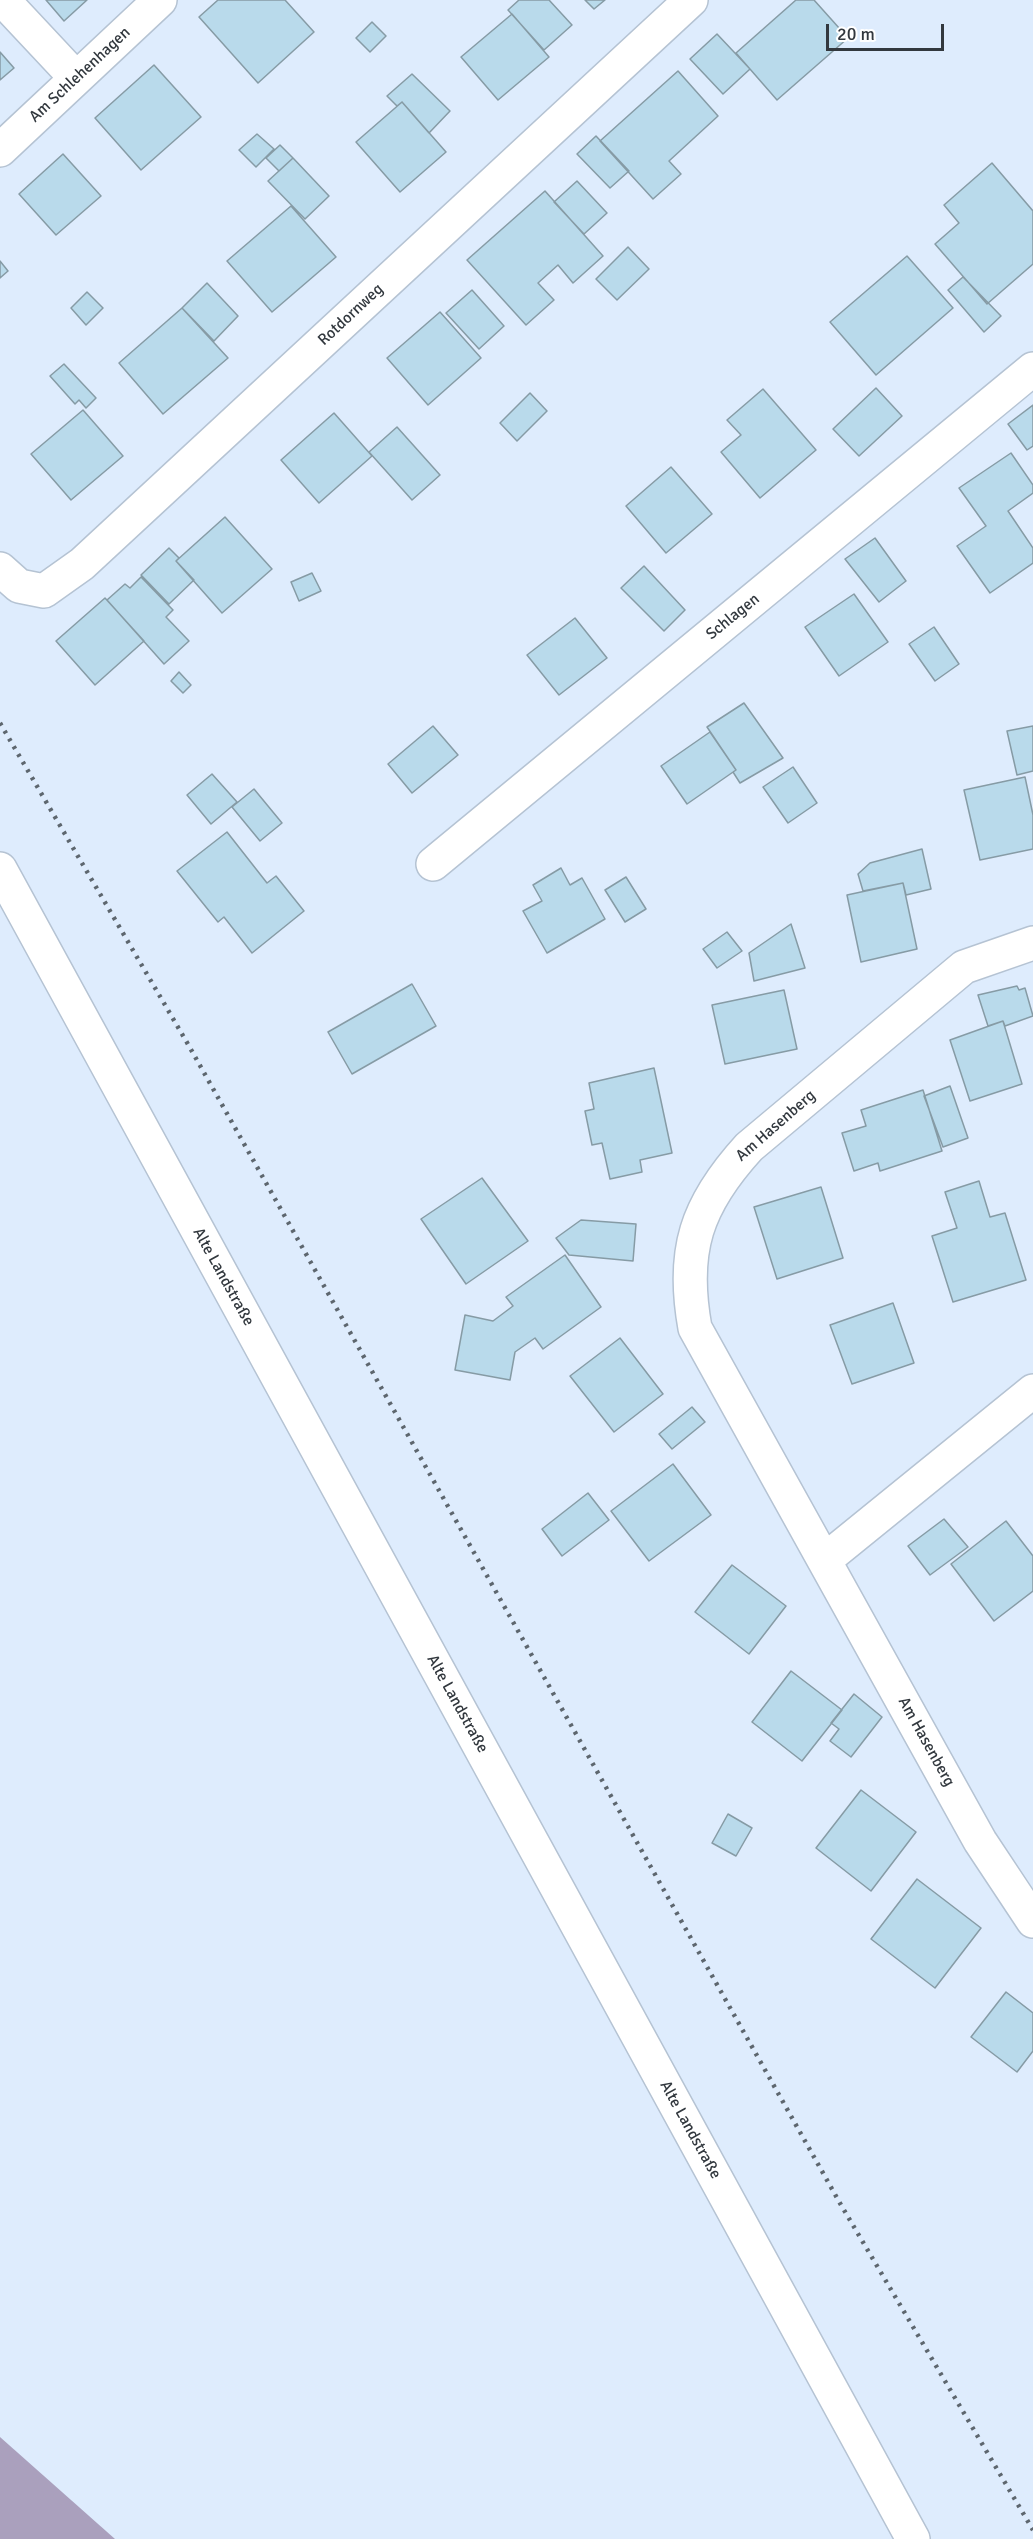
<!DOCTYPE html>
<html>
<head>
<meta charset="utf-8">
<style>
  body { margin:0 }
  #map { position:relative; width:1033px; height:2539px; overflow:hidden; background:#deecfd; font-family:Signika,sans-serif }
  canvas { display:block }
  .scale { position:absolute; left:826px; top:24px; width:118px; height:27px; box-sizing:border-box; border:3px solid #32383e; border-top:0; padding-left:8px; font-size:18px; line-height:21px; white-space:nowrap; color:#32383e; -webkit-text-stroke:4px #fff; paint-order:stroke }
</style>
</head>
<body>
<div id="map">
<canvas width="1033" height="2539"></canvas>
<div class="scale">20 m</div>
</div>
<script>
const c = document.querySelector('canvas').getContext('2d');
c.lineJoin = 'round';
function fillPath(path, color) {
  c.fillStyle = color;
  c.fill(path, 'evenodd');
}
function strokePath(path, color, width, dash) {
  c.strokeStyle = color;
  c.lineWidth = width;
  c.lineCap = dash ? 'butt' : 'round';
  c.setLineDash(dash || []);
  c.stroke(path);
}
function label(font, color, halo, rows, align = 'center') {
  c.font = font + ' Signika,sans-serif';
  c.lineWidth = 6;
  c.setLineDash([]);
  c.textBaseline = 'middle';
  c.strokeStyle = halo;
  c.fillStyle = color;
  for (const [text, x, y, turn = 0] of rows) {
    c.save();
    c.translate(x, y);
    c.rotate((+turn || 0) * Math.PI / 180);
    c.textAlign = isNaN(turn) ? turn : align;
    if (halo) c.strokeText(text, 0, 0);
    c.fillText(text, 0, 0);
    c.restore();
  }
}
const forest = new Path2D(`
  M0,2437L115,2539H0Z`);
const building = new Path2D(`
  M46,0H87L64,21Z
  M218,0H285L314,32L258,83L199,17Z
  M519,0H549L572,25L544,50L508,10Z
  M585,0H605L594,9Z
  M796,0H814L848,38L777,100L736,53Z
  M512,14L549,57L498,100L461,57Z
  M372,22L386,36L370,52L356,38Z
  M717,34L750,69L723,94L690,59Z
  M0,52L14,68L0,80Z
  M154,65L201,117L141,170L95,118Z
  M678,71L718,116L669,161L681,174L653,199L600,141Z
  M412,74L450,111L429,133L402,102L397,106L387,96Z
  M402,102L446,152L400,192L356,142Z
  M257,134L274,149L256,167L239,150Z
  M596,136L629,171L610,188L577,154Z
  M280,145L293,158L279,171L266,158Z
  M63,154L101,196L56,235L19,194Z
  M293,158L329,196L305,219L268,181Z
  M992,163L1033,211V264L987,304L935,244L959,223L944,205Z
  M577,181L607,213L584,234L554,202Z
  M545,191L603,256L573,283L558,265L538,283L554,300L526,325L467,260Z
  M291,206L336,257L272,312L227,261Z
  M628,247L649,269L617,300L596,279Z
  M907,256L953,308L876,375L830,322Z
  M0,261L8,271L0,278Z
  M963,277L1001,316L984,332L948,290Z
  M207,283L238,316L214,341L182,308Z
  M472,290L504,326L479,349L446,313Z
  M87,292L103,308L86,325L71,308Z
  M182,308L228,358L163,414L119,363Z
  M440,312L481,358L428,405L387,358Z
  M64,364L96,398L86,408L79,400L75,404L50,376Z
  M876,388L902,416L859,456L833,429Z
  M763,389L816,450L760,498L721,452L741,435L727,420Z
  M530,393L547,411L517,441L500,423Z
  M1033,405V446L1027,450L1008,424Z
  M83,410L123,456L71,500L31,454Z
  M334,413L372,456L319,503L281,460Z
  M397,427L440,475L412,500L369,452Z
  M1011,453L1033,485V493L1008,511L1033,548V563L990,593L957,546L986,526L959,488Z
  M671,467L712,514L666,553L626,506Z
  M225,517L272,569L222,613L176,561Z
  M875,538L906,581L879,602L845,559Z
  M169,548L179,558L176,561L194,580L169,604L141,575Z
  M644,566L685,610L664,631L621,588Z
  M312,573L321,591L299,601L291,582Z
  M141,577L173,610L166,617L189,641L164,664L107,600L125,584L130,588Z
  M854,594L888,642L839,676L805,627Z
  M105,598L144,641L95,685L56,641Z
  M575,618L607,658L559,695L527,655Z
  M934,627L959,664L935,681L909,644Z
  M179,672L191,685L183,693L171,681Z
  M744,703L783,758L740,783L733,772L736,770L707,727Z
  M433,726L458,755L412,793L388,764Z
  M1033,726V771L1017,775L1007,731Z
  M710,732L736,770L687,804L661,766Z
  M793,767L817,803L788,823L763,787Z
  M212,774L237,802L211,824L187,795Z
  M1025,777L1033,815V849L980,860L964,790Z
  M254,789L282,823L260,841L232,807Z
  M227,832L267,883L276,876L304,911L252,953L224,917L218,922L177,871Z
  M922,849L931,889L906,895L903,883L863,891L858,874L870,863Z
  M561,868L570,885L582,878L605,919L547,953L523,911L542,901L533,885Z
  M626,877L646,909L625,922L605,890Z
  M903,883L917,949L861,962L847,895Z
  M791,924L805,968L754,981L749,953Z
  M727,932L742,951L717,968L703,949Z
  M412,984L436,1026L352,1074L328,1032Z
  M1017,986L1019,990L1025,988L1033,1016L1005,1026L1003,1021L988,1026L978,995Z
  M784,990L797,1049L725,1064L712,1005Z
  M1003,1021L1022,1084L970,1101L950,1040Z
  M654,1068L672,1153L640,1160L642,1172L610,1179L602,1143L592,1145L585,1111L594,1109L589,1083Z
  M950,1086L968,1138L943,1147L924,1096Z
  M923,1090L942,1151L880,1171L878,1163L854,1171L842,1133L866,1126L861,1110Z
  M482,1178L528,1241L466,1284L421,1219Z
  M979,1181L990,1217L1005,1213L1026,1280L953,1302L932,1236L957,1228L945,1192Z
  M821,1187L843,1258L777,1279L754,1207Z
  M581,1220L636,1224L633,1261L569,1255L556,1238Z
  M565,1255L601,1307L543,1349L535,1338L515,1352L510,1380L455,1370L465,1315L493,1321L513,1306L506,1297Z
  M893,1303L914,1363L852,1384L830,1325Z
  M620,1338L663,1394L614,1432L570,1376Z
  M692,1407L705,1422L672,1449L659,1434Z
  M673,1464L711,1515L649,1561L611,1511Z
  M588,1493L609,1520L562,1556L542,1529Z
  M944,1519L968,1547L930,1575L908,1546Z
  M1006,1521L1033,1556V1591L994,1621L951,1564Z
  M732,1565L786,1606L749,1654L695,1612Z
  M791,1671L842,1710L802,1761L752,1722Z
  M854,1694L882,1717L851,1757L830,1741L839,1729L831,1723Z
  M861,1790L916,1832L871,1891L816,1848Z
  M728,1814L752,1828L736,1856L712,1843Z
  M917,1879L981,1928L935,1988L871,1939Z
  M1006,1992L1033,2013V2051L1017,2072L971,2037Z`);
const minor = new Path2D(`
  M3,0L76,78
  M0,150L160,0
  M0,569L19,586L44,591L82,564L691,0
  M433,864L1033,369
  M0,869L913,2539
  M1033,943L964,967L749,1147C696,1205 681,1251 695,1328L980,1841L1033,1921
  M826,1559L1033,1391`);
const rail = new Path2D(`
  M0,723L189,1046L841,2205L1033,2530`);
const streetNames = [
  ["Am Schlehenhagen",80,75,-43],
  ["Rotdornweg",351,315,-43],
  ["Schlagen",733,617,-39],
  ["Am Hasenberg",776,1126,-41],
  ["Alte Landstraße",223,1277,61],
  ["Alte Landstraße",457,1704,61],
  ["Am Hasenberg",926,1742,61],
  ["Alte Landstraße",690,2130,61]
];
fillPath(forest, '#aaa0bd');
fillPath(building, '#b9daeb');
strokePath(building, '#869ba5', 1.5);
strokePath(minor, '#b5c3d3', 36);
strokePath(minor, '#fff', 33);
strokePath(rail, '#5d666e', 4.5, [3, 6]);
label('16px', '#32383e', '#fff', streetNames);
</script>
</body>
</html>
